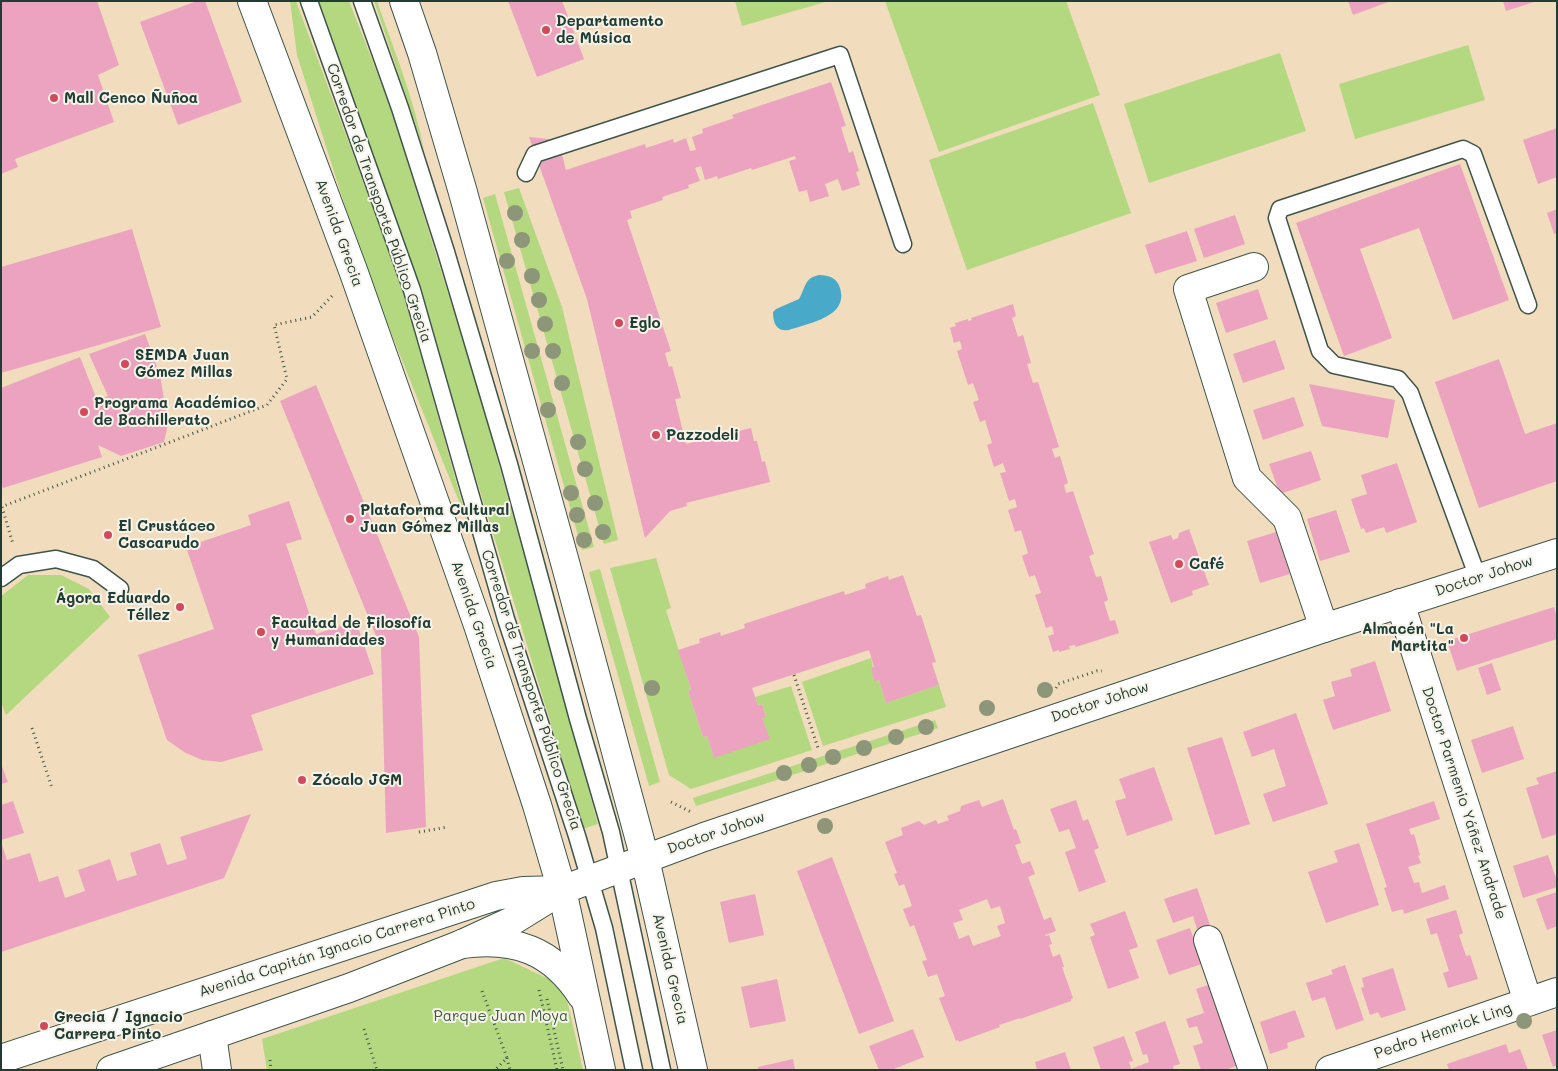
<!DOCTYPE html>
<html>
<head>
<meta charset="utf-8">
<style>
  body { margin:0 }
  #map { position:relative; width:1558px; height:1071px; overflow:hidden; background:#f1dcbd; font-family:Mali,sans-serif }
  canvas { display:block }
  .frame { position:absolute; inset:0; border:2px solid #1f3d34; pointer-events:none }
</style>
</head>
<body>
<div id="map">
<canvas width="1558" height="1071"></canvas>
<div class="frame"></div>
</div>
<script>
const c = document.querySelector('canvas').getContext('2d');
c.lineJoin = 'round';
function fillPath(path, color) {
  c.fillStyle = color;
  c.fill(path, 'evenodd');
}
function strokePath(path, color, width, dash) {
  c.strokeStyle = color;
  c.lineWidth = width;
  c.lineCap = dash ? 'butt' : 'round';
  c.setLineDash(dash || []);
  c.stroke(path);
}
function label(font, color, halo, rows, align = 'center') {
  c.font = font + ' Mali,sans-serif';
  c.lineWidth = 4;
  c.setLineDash([]);
  c.textBaseline = 'middle';
  c.strokeStyle = halo;
  c.fillStyle = color;
  for (const [text, x, y, turn = 0] of rows) {
    c.save();
    c.translate(x, y);
    c.rotate((+turn || 0) * Math.PI / 180);
    c.textAlign = isNaN(turn) ? turn : align;
    if (halo) c.strokeText(text, 0, 0);
    c.fillText(text, 0, 0);
    c.restore();
  }
}
const green = new Path2D(`
  M290,1H296L400,280L468,524L363,263L297,55Z
  M317,1H349L390,106L481,400L598,824L583,829L414,274Z
  M374,1H377C394,50 414,99 424,150Z
  M735,1H829L742,26Z
  M885,1H1066L1100,95L939,152Z
  M1468,45L1485,100L1355,139L1339,84Z
  M1280,53L1306,131L1149,183L1124,104Z
  M1093,103L1131,213L967,270L929,160Z
  M519,188L562,307L618,540L604,544L504,192Z
  M495,194L594,547L582,550L483,198Z
  M656,558L671,608L666,610L691,689L688,691L703,737L707,736L714,757L769,739L762,718L766,716L762,704L758,705L755,697L791,686L812,750L691,789L669,775L610,568Z
  M600,569L660,782L649,786L589,572Z
  M28,575H61L89,589L110,617L6,715L1,702V596Z
  M871,658L876,682L879,680L886,703L939,685L946,707L823,746L802,682Z
  M935,720L938,728L696,806L693,798Z
  M504,958L564,986L583,1070H267L262,1039Z`);
const water = new Path2D(`
  M819,275C829,275 837,278 840,288C849,317 809,323 789,330C777,332 773,324 773,312L776,309L799,299C806,287 804,278 819,275Z`);
const building = new Path2D(`
  M1,1H97L119,65L98,75L114,122L15,159L18,167L1,174Z
  M197,1H205L242,102L178,125L140,22Z
  M508,1H562L584,59L537,77Z
  M1348,1H1391L1353,15Z
  M1503,1H1534V2L1506,11Z
  M831,82L846,126L841,127L849,153L853,151L859,171L856,172L860,185L842,191L838,179L825,184L829,196L810,202L807,190L799,192L789,161L796,159L795,156L752,170L751,168L718,179L717,176L705,180L701,166L695,168L700,181L688,185L689,188L662,197L663,200L630,211L632,218L627,220L671,351L665,353L669,367L672,366L681,398L675,399L686,444L751,428L754,441H757L762,462L765,461L770,482L686,503L687,506L670,511L645,538L587,299L529,137L558,140L566,170L645,144L646,148L673,139L674,143L686,138L690,151L696,150L692,137L703,133L702,129L734,118L732,115Z
  M1557,128V177L1538,184L1523,140Z
  M1460,164L1509,300L1453,320L1419,228L1360,249L1392,338L1344,356L1296,223Z
  M1557,209V233L1554,234L1547,213Z
  M1235,215L1245,244L1204,258L1194,229Z
  M132,229L161,327L1,373V267Z
  M1187,231L1197,261L1155,274L1145,245Z
  M1258,289L1268,319L1226,333L1216,303Z
  M1013,304L1016,316L1012,318L1018,337L1023,335L1031,363L1027,364L1033,383L1038,382L1059,447L1052,449L1055,458L1060,456L1068,483L1064,485L1066,493L1073,491L1094,554L1089,556L1096,577L1101,576L1108,600L1104,602L1110,621L1115,620L1119,633L1076,647L1075,645L1069,646L1070,649L1059,652V650L1053,652L1048,636L1054,634L1052,626L1046,628L1035,595L1041,593L1035,575L1029,577L1022,556L1028,553L1021,530L1015,532L1008,510L1017,507L1015,499L1009,501L1000,473L1006,472L1003,463L994,467L987,445L992,443L985,420L980,422L973,402L979,400L973,383L968,385L957,351L962,349L960,341L954,343L950,328L956,326L955,323L968,319V321L972,320L971,318Z
  M145,334L160,375L168,424L164,442L121,456L98,445L102,457L3,488L1,484V388L80,357L97,400L108,396L89,354Z
  M1275,340L1285,369L1243,383L1233,354Z
  M1499,359L1525,434L1557,423V481L1479,508L1435,382Z
  M1309,384L1395,400L1388,438L1322,426Z
  M316,385L419,637L426,827L386,833L381,648L280,401Z
  M1294,397L1304,426L1263,440L1253,410Z
  M1311,451L1321,480L1280,494L1269,464Z
  M1397,463L1417,522L1386,533L1384,527L1366,533L1364,528L1361,529L1351,499L1367,494L1361,475Z
  M289,501L302,539L286,544L316,634L356,621L374,674L251,715L263,750L221,762L202,760L184,752L167,740L138,655L214,629L186,547L251,525L248,515Z
  M1336,510L1350,552L1320,561L1307,519Z
  M1189,529L1209,585L1192,591L1193,595L1171,603L1149,542L1171,535L1173,540L1178,538L1179,533Z
  M1276,532L1290,574L1260,583L1247,541Z
  M903,575L917,616L921,615L936,662L932,663L939,685L886,703L879,680L875,682L871,668L874,667L869,650L752,688L758,705L762,704L766,717L762,718L770,739L714,758L707,736L703,737L688,691L691,689L678,650L700,643L699,639L720,632L721,636L745,628L744,624L844,591L845,595L866,588L865,584L888,576L889,580Z
  M1554,607L1557,617V639L1457,671L1447,641Z
  M1375,661L1391,711L1333,730L1323,700L1335,696L1331,682L1352,676L1350,669Z
  M1492,663L1501,690L1487,695L1478,668Z
  M1296,713L1328,804L1273,822L1263,794L1286,786L1274,749L1252,757L1243,732Z
  M1513,726L1524,759L1482,773L1471,740Z
  M1222,737L1250,824L1215,835L1187,748Z
  M1,764L8,782L1,784Z
  M1154,767L1173,820L1127,836L1115,801L1126,798L1119,779Z
  M1557,771V834L1542,839L1526,788L1539,784L1536,778Z
  M1003,799L1014,830L1016,829L1021,843L1015,845L1022,864L1030,861L1035,874L1028,877L1044,920L1051,917L1056,931L1045,935L1046,936L1049,935L1052,944L1049,945L1053,957L1060,954L1064,967H1062L1073,998L1071,999V1001L1020,1019V1018L999,1025L1000,1027L959,1042L958,1040L956,1041L939,998L945,996L937,974L928,977L922,961L927,960L914,925L910,927L903,909L912,906L904,884L899,886L894,874L897,873L885,842L903,835L901,828L919,821L924,825L936,820L938,824L949,820L947,816L960,811L961,806L979,800L982,807ZM987,899L991,909L1000,906L1005,923L997,926L1001,936L973,946L969,935L959,939L953,923L963,920L959,910Z
  M1076,800L1083,821L1088,819L1099,848L1094,850L1106,882L1079,892L1065,852L1076,848L1069,829L1059,832L1050,809Z
  M13,801L24,833L1,840V805Z
  M1434,801L1440,819L1409,829L1411,835L1414,834L1420,855L1418,856L1421,863L1408,867L1414,883L1419,882L1422,893L1445,885L1449,899L1404,914L1403,909L1392,912L1384,888L1387,887L1366,824Z
  M251,814L224,878L1,952V842L7,860L30,853L39,882L58,876L65,898L85,891L78,870L110,859L117,881L137,875L130,853L160,843L167,865L187,859L180,837Z
  M1359,843L1379,905L1326,923L1308,872L1338,862L1334,851Z
  M1548,855L1557,881V887L1523,898L1513,866Z
  M832,857L894,1021L859,1034L797,871Z
  M1197,888L1210,925L1197,929L1193,916L1173,923L1164,899Z
  M1557,892V926L1547,930L1536,899Z
  M755,894L764,935L729,943L720,902Z
  M1456,910L1463,933L1459,935L1466,956L1470,955L1478,979L1448,988L1443,973L1449,971L1437,933L1431,935L1426,919Z
  M1125,911L1138,947L1129,950L1139,978L1108,989L1090,937L1095,935L1090,924Z
  M1190,928L1202,964L1169,975L1156,940Z
  M1345,965L1364,1020L1336,1030L1325,997L1312,1001L1306,983L1333,974L1331,970Z
  M1393,968L1406,1010L1381,1018L1378,1012L1370,1015L1361,988L1364,987L1362,978Z
  M777,979L786,1021L750,1028L741,987Z
  M1217,982L1244,1063L1225,1070H1201L1193,1046L1203,1043L1197,1026L1189,1028L1186,1019L1204,1013L1196,989Z
  M1295,1010L1305,1037L1287,1043L1288,1048L1270,1054L1260,1022Z
  M1165,1021L1180,1064L1173,1066L1174,1070H1101L1093,1047L1124,1036L1133,1061L1129,1062L1131,1069L1149,1062L1147,1054L1143,1055L1135,1032Z
  M913,1029L924,1057L891,1070H879L869,1046Z
  M1557,1030V1065L1553,1067L1542,1035Z
  M1506,1044L1509,1053L1520,1049L1528,1070H1449L1447,1064Z
  M1065,1052L1071,1070H1037L1035,1062Z
  M793,1059L795,1070H758V1067Z`);
const path = new Path2D(`
  M1,507L267,405L287,379L274,325L312,317L332,296
  M2,507L13,544
  M794,675L818,748
  M1056,688L1058,684L1097,671H1102
  M32,728L52,788
  M671,802L691,812
  M419,832L448,827
  M539,990L557,1070
  M482,991L507,1058L495,1070
  M547,999L563,1070
  M364,1029L377,1070
  M507,1058L510,1070
  M270,1060L271,1070`);
const service = new Path2D(`
  M309,1L412,290L506,619L577,836L604,928L634,1070
  M362,1L400,108L446,252L509,464L578,719L611,832L662,1070
  M526,173L535,154L840,55L903,244
  M1,578L19,565L56,559L93,569L120,589
  M1478,578L1410,393L1398,379L1334,365L1320,351L1277,218L1280,209L1463,149L1473,154L1528,305`);
const minor = new Path2D(`
  M1254,267L1188,289L1247,478L1287,518L1324,628
  M1400,603L1528,1002
  M1208,940L1253,1070
  M212,1035L217,1070
  M1330,1070L1557,992`);
const tertiary = new Path2D(`
  M1,1059L496,896L523,891L562,890
  M111,1070L349,988L462,944L512,921L562,890L704,837L1324,628L1557,553`);
const primary = new Path2D(`
  M252,1L354,273L478,625L537,805L562,890L601,1070
  M404,1L422,53L462,189L566,566L645,859L693,1070
  M462,944C515,937 552,950 582,996`);
const trees = [
  [515,213],
  [522,240],
  [507,261],
  [532,276],
  [539,300],
  [545,324],
  [532,351],
  [553,351],
  [562,383],
  [548,410],
  [578,442],
  [585,469],
  [571,493],
  [595,503],
  [577,515],
  [603,532],
  [584,540],
  [652,688],
  [1045,690],
  [987,708],
  [926,727],
  [896,737],
  [864,748],
  [833,757],
  [809,765],
  [784,773],
  [825,826],
  [1524,1021]
];
const markers = [
  [546,30,5,"#d1495b"],
  [54,98,5,"#d1495b"],
  [619,323,5,"#d1495b"],
  [125,364,5,"#d1495b"],
  [84,412,5,"#d1495b"],
  [656,435,5,"#d1495b"],
  [350,519,5,"#d1495b"],
  [108,535,5,"#d1495b"],
  [1179,564,5,"#d1495b"],
  [180,607,5,"#d1495b"],
  [261,632,5,"#d1495b"],
  [1464,638,5,"#d1495b"],
  [302,780,5,"#d1495b"],
  [44,1026,5,"#d1495b"]
];
const poiNames = [
  ["Departamento",556,21],
  ["de Música",556,38],
  ["Mall Cenco Ñuñoa",64,98],
  ["Eglo",629,323],
  ["SEMDA Juan",135,355],
  ["Gómez Millas",135,372],
  ["Programa Académico",94,403],
  ["de Bachillerato",94,420],
  ["Pazzodeli",666,435],
  ["Plataforma Cultural",360,510],
  ["Juan Gómez Millas",360,527],
  ["El Crustáceo",118,526],
  ["Cascarudo",118,543],
  ["Café",1189,564],
  ["Ágora Eduardo",170,598,"right"],
  ["Téllez",170,615,"right"],
  ["Facultad de Filosofía",271,623],
  ["y Humanidades",271,640],
  ["Almacén \"La",1454,629,"right"],
  ["Martita\"",1454,646,"right"],
  ["Zócalo JGM",312,780],
  ["Grecia / Ignacio",54,1017],
  ["Carrera Pinto",54,1034]
];
const streetNames = [
  ["Corredor de Transporte Público Grecia",379,203,71],
  ["Avenida Grecia",339,233,70],
  ["Doctor Johow",1484,576,-18],
  ["Avenida Grecia",474,615,71],
  ["Corredor de Transporte Público Grecia",531,690,72],
  ["Doctor Johow",1100,702,-18],
  ["Doctor Parmenio Yáñez Andrade",1464,803,72],
  ["Doctor Johow",716,833,-19],
  ["Avenida Capitán Ignacio Carrera Pinto",337,948,-18],
  ["Avenida Grecia",670,969,77],
  ["Pedro Hemrick Ling",1443,1031,-19]
];
const parkNames = [
  ["Parque Juan Moya",501,1016]
];
fillPath(green, '#b4d880');
fillPath(water, '#48aac8');
fillPath(building, '#eba3c0');
strokePath(service, '#3e5549', 19);
strokePath(minor, '#3e5549', 30);
strokePath(tertiary, '#3e5549', 30);
strokePath(primary, '#3e5549', 30);
strokePath(path, '#3e5549', 3, [1, 4]);
strokePath(service, '#fff', 16);
strokePath(minor, '#fff', 28);
strokePath(tertiary, '#fff', 28);
strokePath(primary, '#fff', 28);
c.fillStyle = '#8e967a';
for (const [x, y] of trees) {
  c.beginPath();
  c.arc(x, y, 8, 0, 2 * Math.PI);
  c.fill();
}
for (const [x, y, r, color] of markers) {
  const dot = new Path2D();
  dot.arc(x, y, r, 0, 2 * Math.PI);
  c.fillStyle = color;
  c.fill(dot);
  strokePath(dot, '#f7f3e8', 2);
}
label('bold 15px', '#1f3d34', '#f7f3e8', poiNames, 'left');
label('15px', '#1f3d34', '#f7f3e8', streetNames);
label('15px', '#3d5c43', '#f7f3e8', parkNames);
</script>
</body>
</html>
